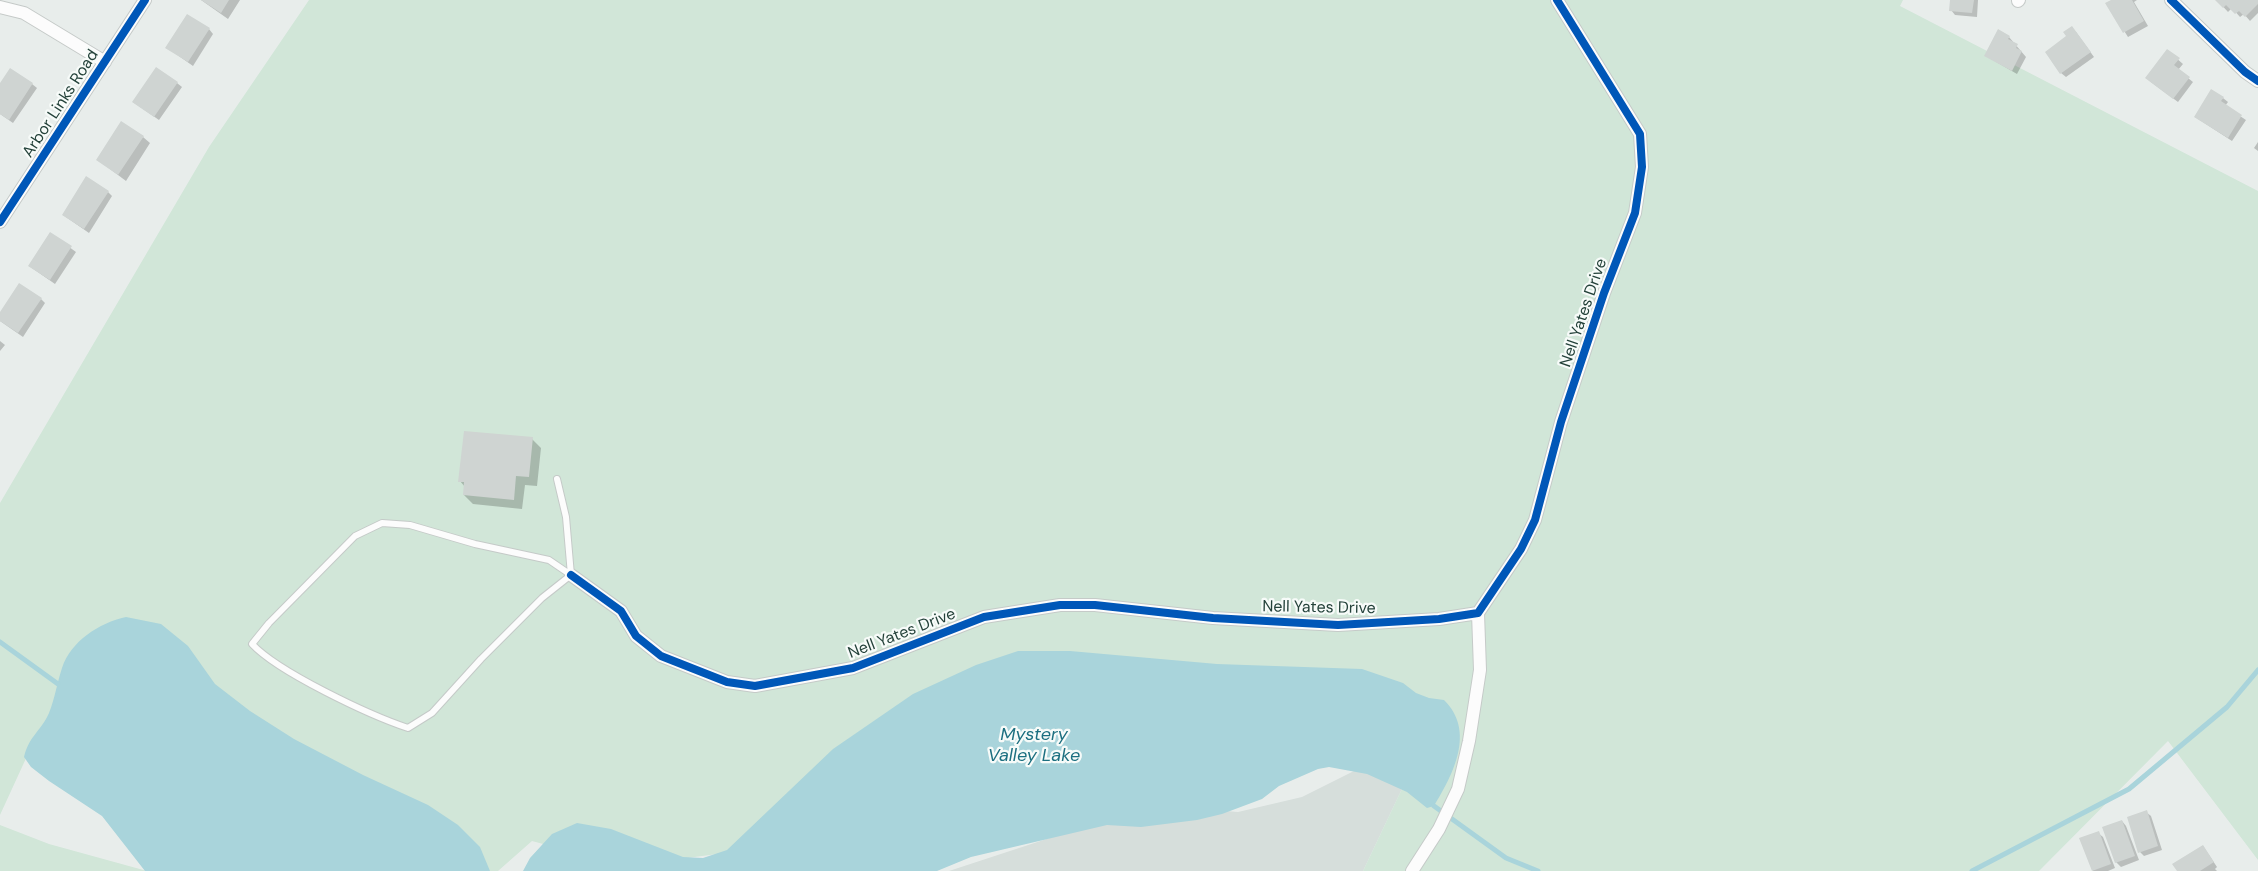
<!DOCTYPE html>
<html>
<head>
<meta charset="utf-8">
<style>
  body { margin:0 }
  canvas { display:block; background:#e8edeb }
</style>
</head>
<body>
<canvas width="2258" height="871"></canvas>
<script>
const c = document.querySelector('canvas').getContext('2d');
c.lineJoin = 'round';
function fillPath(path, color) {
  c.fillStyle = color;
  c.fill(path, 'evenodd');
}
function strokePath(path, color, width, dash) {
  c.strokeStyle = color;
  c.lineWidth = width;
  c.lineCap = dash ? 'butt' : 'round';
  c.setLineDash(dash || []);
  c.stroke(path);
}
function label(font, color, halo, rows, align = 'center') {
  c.font = font + ' "DM Sans",sans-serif';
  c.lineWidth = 4.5;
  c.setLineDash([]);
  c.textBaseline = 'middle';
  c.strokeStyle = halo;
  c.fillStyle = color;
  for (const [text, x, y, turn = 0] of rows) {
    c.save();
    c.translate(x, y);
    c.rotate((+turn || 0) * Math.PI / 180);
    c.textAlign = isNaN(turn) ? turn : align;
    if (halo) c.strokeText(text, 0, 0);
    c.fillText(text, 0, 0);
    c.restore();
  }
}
const built = new Path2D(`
  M1428,734L1363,871H949L1074,830L1176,807L1238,812L1302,797Z`);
const green = new Path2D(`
  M309,0H1903L1900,6L2258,191V860L2168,741L2039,871H1363L1428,734L756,849L625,866L532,841L498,871H449L28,754L0,815V503L209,147Z
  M0,825L49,844L147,871H0Z`);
const water = new Path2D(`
  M126,617L161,624L188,646L215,684L250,711L294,739L363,775L428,805L458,825L480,847L490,871H145L102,816L49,781L31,767L24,757C29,736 41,731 49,713C55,698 57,683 62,668C71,641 99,623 126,617Z
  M1018,651H1070L1217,664L1362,669L1403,683L1416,693L1429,698L1444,700C1476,731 1453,775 1434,806L1427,808L1407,792L1367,774L1329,767L1318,769L1279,786L1262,799L1222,814L1197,820L1141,827L1107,825L971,857L937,871H523L530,858L552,834L577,823L611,829L683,857L703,858L727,850L833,749L913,694L976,665Z`);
const shadow = new Path2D(`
  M201,0H240L228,19Z
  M1952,0H1978L1977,17L1955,15L1951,10Z
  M2113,0H2137L2134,2L2148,26L2128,37L2107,4Z
  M2217,0H2258V13L2250,21L2244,14L2240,17L2232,8L2228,12Z
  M209,29L213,34L193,66L166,47Z
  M2076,32L2094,57L2066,77L2061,73Z
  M2009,37L2026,57L2017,74L1986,56Z
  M2167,50L2183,64L2178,70L2193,82L2178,102L2151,82Z
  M177,83L182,87L159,120L133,102Z
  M32,84L37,88L13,123L0,114V85Z
  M2223,98L2228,102L2225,106L2246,120L2232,141L2195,117Z
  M143,137L150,143L126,181L98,160Z
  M2258,142V151L2254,148Z
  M108,192L112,196L89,233L63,215Z
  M50,233L76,252L55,284L29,266Z
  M41,299L45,303L23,337L0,321V314Z
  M0,341L5,345L0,351Z
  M532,439L541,448L537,486L525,485L522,509L473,504L464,495L465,487L460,481Z
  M2146,812L2151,816L2162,850L2144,856L2140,852Z
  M2122,821L2126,826L2139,860L2121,867L2116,862Z
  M2098,833L2103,837L2115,868L2108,871H2093L2081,839Z
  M2203,846L2217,867L2215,869L2217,871H2178Z`);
const stream = new Path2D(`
  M0,642L58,684
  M1434,806L1506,858L1538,871
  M1972,871L2129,789L2227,707L2258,670`);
const building = new Path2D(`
  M201,0H229L221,13Z
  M1950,0H1974L1972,13L1949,11Z
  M2111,0H2132L2144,21L2123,33L2105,3Z
  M2215,0H2258V4L2245,17L2239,11L2235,14L2226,5L2223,8Z
  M187,14L210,28L188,62L165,48Z
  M2072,26L2091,52L2060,74L2045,52L2066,36L2063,32Z
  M1998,29L2010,36L2008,39L2018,44L2016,48L2022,51L2012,71L1984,56Z
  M2167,49L2180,58L2174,65L2190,77L2173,99L2145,78Z
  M156,67L178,82L154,117L132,102Z
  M10,68L33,83L9,120L0,114V83Z
  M2211,89L2224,97L2221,101L2242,115L2228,138L2194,117Z
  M121,121L144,136L118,175L96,160Z
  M86,176L109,191L84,229L62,215Z
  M50,232L72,246L50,280L28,266Z
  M19,283L42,298L18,333L0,321V312Z
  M464,431L533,437L529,477L516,476L514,500L463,495L464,482H458Z
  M2147,810L2158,846L2138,853L2127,817Z
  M2122,820L2135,856L2115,863L2102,827Z
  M2099,831L2111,864L2092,871L2079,838Z
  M2203,845L2214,862L2200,871H2177L2172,864Z`);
const lane = new Path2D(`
  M557,479L566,517L571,575
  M382,523L410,525L475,544L549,560L571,575L542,598L481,659L432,713L408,728C369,715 278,672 252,644L269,623L355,536Z`);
const street = new Path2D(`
  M2171,0L2245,72L2258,81
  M2018,1L2019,0
  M0,7L24,13L105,62
  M0,222L145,0
  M571,575L621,611L636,636L661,656L727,682L755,686L853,668L984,617L1060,605H1095L1213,618L1338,625L1439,619L1478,613L1521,549L1535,520L1561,422L1604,293L1635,213L1642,167L1640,134L1557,0
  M1412,871L1439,829L1458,789L1469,741L1480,670L1478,613`);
const cycleway = new Path2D(`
  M2171,0L2245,72L2258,81
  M0,222L145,0
  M571,575L621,611L636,636L661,656L727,682L755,686L853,668L984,617L1060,605H1095L1213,618L1338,625L1439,619L1478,613L1521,549L1535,520L1561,422L1604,293L1635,213L1642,167L1640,134L1557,0`);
const streetNames = [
  ["Arbor Links Road",61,104,-57],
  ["Nell Yates Drive",1584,313,-71],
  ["Nell Yates Drive",1319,608,1],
  ["Nell Yates Drive",902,634,-21]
];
const waterNames = [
  ["Mystery",1034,735],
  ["Valley Lake",1034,756]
];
fillPath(built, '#d6dedb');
fillPath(green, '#d1e6d8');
fillPath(water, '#a9d4db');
fillPath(shadow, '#0003');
strokePath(stream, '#a9d4db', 5);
fillPath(building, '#cfd4d2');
strokePath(lane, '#c5cac8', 8);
strokePath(street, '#c5cac8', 14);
strokePath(lane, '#fcfcfc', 6);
strokePath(street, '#fcfcfc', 12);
strokePath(cycleway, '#0057b8', 8);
label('16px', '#24423a', '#f7fbf9', streetNames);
label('italic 18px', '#1c6f80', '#f7fbf9', waterNames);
</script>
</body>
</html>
